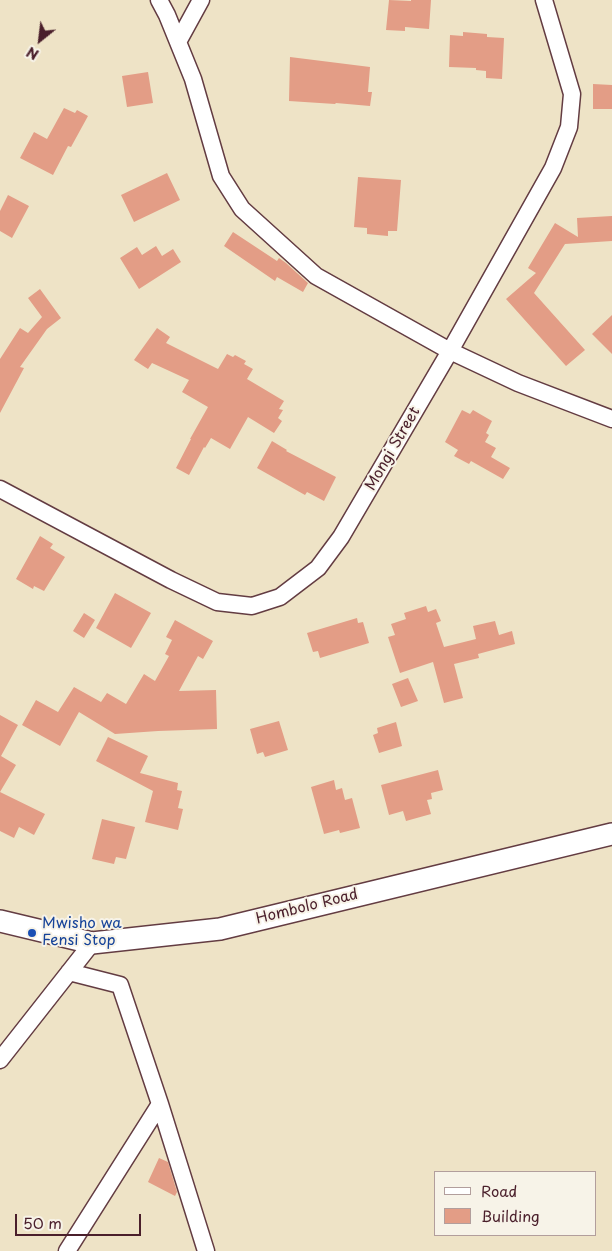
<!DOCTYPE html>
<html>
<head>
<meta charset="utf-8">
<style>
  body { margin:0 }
  #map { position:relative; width:612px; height:1251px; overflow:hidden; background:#eee3c6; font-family:"Playpen Sans",sans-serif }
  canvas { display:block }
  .legend { position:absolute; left:434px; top:1171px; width:162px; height:65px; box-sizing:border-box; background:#f7f3e8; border:1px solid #b29e9c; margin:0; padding:6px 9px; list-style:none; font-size:15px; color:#4a1f2b }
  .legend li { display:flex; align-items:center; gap:10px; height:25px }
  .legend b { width:25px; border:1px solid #b29e9c }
  .north { position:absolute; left:15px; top:15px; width:50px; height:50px; -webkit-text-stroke:4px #f7f3e8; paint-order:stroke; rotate:209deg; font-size:14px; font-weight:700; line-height:20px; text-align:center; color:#4a1f2b }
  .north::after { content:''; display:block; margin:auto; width:18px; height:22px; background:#4a1f2b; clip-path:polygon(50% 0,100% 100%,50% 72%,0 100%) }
  .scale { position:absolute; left:15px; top:1214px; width:126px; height:22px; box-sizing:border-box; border:2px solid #4a1f2b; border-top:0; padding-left:6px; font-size:15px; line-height:18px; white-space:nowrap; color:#4a1f2b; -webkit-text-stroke:4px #f7f3e8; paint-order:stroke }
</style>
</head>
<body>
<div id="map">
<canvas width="612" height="1251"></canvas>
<ul class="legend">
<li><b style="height:6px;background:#fff"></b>Road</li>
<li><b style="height:14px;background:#e39d86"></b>Building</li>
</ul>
<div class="north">N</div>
<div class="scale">50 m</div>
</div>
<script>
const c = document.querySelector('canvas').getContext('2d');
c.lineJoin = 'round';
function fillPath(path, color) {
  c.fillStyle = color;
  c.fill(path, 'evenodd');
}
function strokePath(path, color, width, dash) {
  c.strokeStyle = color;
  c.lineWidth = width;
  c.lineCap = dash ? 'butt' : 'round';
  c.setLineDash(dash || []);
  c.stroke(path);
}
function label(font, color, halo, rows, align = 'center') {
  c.font = font + ' "Playpen Sans",sans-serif';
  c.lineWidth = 4;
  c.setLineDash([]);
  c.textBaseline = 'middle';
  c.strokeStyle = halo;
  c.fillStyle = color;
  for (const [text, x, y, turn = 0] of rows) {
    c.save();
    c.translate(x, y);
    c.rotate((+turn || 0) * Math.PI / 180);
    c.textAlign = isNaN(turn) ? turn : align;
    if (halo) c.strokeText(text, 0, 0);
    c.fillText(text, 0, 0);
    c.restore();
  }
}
const building = new Path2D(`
  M389,0L411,1V0H431L429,29L405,27V31L386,30Z
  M463,32L487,34V37L504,38L502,79L486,78V71L476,70V68L449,67L450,35L463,36Z
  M290,57L370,67L368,92H372L370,106L336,103L335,104L289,101Z
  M148,72L153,103L127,107L122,76Z
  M593,84L612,85V109H593Z
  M64,108L75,113L77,110L88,116L71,147L68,146L53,175L20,158L34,132L47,139Z
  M167,173L180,200L134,222L121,195Z
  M358,177L401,180L397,231H388V236L367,234V228L354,227Z
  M8,195L29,206L12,238L0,231V211Z
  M612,216V241L565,244L534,293L585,350L566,366L506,299L536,273L528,268L555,223L578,237L577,218Z
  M233,232L277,261L279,258L286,263L308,283L303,292L277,277L275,281L224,246Z
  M156,246L162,256L173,249L181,262L139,289L120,258L137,247L142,255Z
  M40,289L61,318L47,329L20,367L24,368L0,413V359L20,328L28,333L42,317L28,298Z
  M612,315V354L592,334Z
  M157,328L170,337L166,343L218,369L227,354L233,357L235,355L246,361L244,364L253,369L247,379L284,401L279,409L283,410L278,418L282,421L274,433L248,417L230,449L211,438L205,448L204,447L189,475L176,468L191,439H190L208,407L182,392L189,380L152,363L148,369L134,360Z
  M462,410L470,414L473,410L492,421L486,433L489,435L485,442L496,448L491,457L510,468L503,479L471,461L469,464L454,456L458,450L445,442Z
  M272,441L287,450L286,451L336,477L324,501L307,492L305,495L257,468Z
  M40,536L53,544L50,548L65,557L44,591L34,586L33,589L16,579Z
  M115,593L151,613L131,648L96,628Z
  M426,606L428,612L436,609L441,621L436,623L444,647L476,639L473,626L495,621L499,635L512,631L515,644L478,654L479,658L454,664L463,698L444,703L433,662L400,673L388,637L395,635L391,624L406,619L404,613Z
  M84,613L95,620L84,638L73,631Z
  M357,618L358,623L363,622L369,643L320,658L318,651L313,652L307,633Z
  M175,620L213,641L203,659L198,656L179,691L216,690L217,729L158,731L115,734L79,712L60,746L22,725L36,700L58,712L74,687L101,702L107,693L126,704L144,674L155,681L169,656L165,654L172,640L166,637Z
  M408,678L418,701L401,707L392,684Z
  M0,715L18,725L1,756L16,765L0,792L45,814L34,835L19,827L14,838L0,831Z
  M279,721L288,750L265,757L263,752L257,754L250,729Z
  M396,722L402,746L379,753L373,735L378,733L377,728Z
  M108,737L148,756L140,773L178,783L177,790L182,791L178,808L183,809L178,830L145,822L153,791L96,761Z
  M438,770L443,790L431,793L432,799L427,800L431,814L406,821L403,811L389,815L381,785Z
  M334,780L336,790L342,788L345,800L352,798L360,828L340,833L339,830L324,834L311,787Z
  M102,819L135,827L126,859L116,857L114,864L92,859Z
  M159,1158L168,1162L177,1192L175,1196L148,1182Z`);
const minor = new Path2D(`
  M159,0L167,15L193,79L221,176L242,209L316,276L450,351L518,383L612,419
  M178,42L201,0
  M0,489L171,580L217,602L252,606L280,597L318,568L341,537L450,351L553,168L569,127L572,94L544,0
  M69,972L120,985L160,1104L206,1251
  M0,1060L92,943
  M67,1251L160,1104`);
const tertiary = new Path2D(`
  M0,921L92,943L220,929L612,834`);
const markers = [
  [32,933,5,"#1a4fb4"]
];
const streetNames = [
  ["Mongi Street",393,449,-60],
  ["Hombolo Road",307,907,-14]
];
const transitNames = [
  ["Mwisho wa",42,924],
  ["Fensi Stop",42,941]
];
fillPath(building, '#e39d86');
strokePath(minor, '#633c42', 19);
strokePath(tertiary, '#633c42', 24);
strokePath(minor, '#fff', 16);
strokePath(tertiary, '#fff', 21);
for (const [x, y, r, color] of markers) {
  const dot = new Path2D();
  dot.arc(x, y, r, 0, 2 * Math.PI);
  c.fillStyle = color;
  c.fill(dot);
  strokePath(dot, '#f7f3e8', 2);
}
label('15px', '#4a1f2b', '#f7f3e8', streetNames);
label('15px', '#164399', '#f7f3e8', transitNames, 'left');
</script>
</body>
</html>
